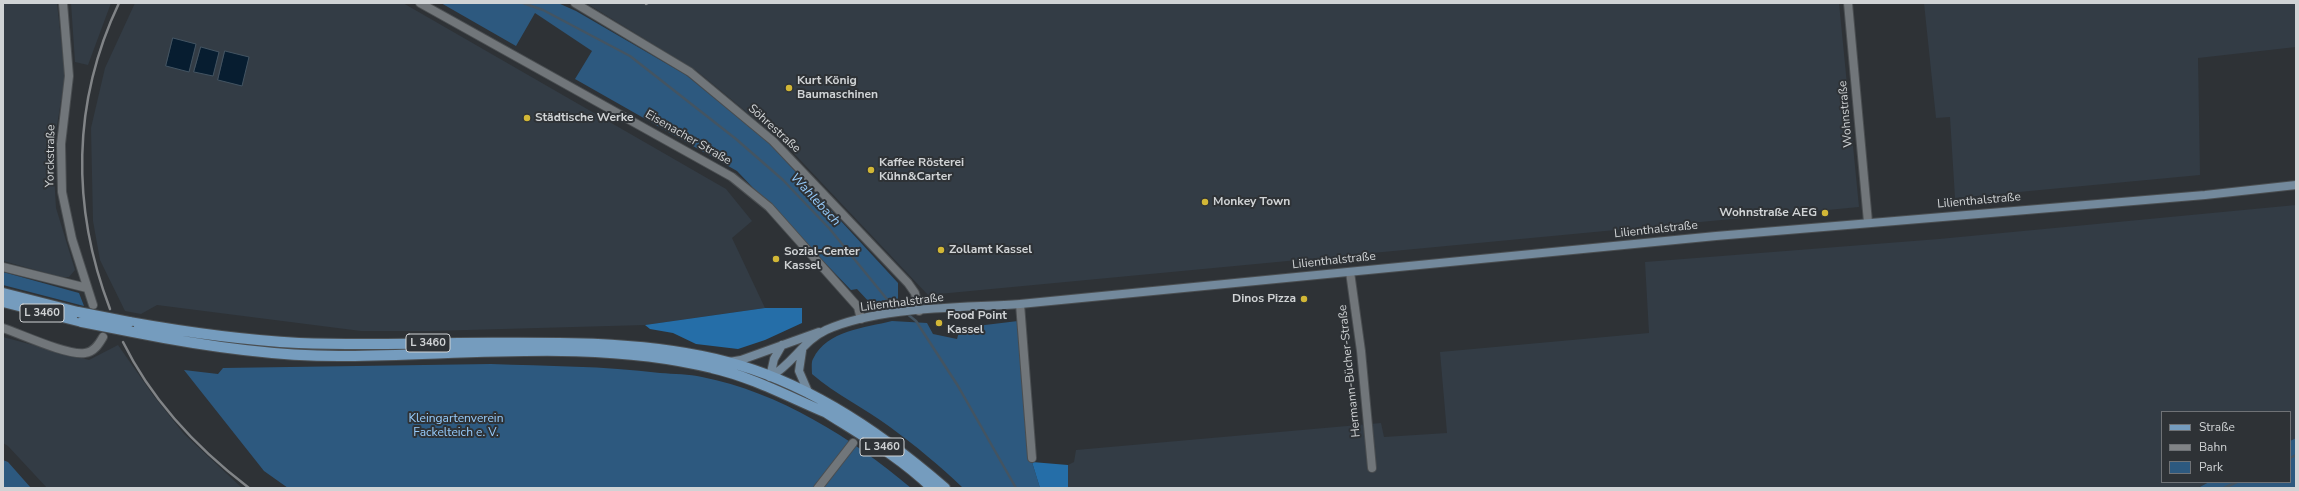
<!DOCTYPE html>
<html>
<head>
<meta charset="utf-8">
<style>
  body { margin:0 }
  #map { position:relative; width:2299px; height:491px; overflow:hidden; background:#2e3236; font-family:"Nunito Sans",sans-serif }
  canvas { display:block }
  .frame { position:absolute; inset:0; border:4px solid #d0d3d5; pointer-events:none }
  .legend { position:absolute; left:2161px; top:411px; width:130px; height:72px; box-sizing:border-box; background:#2e3236; border:1px solid #6f7276; margin:0; padding:5px 7px; list-style:none; font-size:12px; color:#d0d3d5 }
  .legend li { display:flex; align-items:center; gap:8px; height:20px }
  .legend b { width:20px; border:1px solid #6f7276 }
</style>
</head>
<body>
<div id="map">
<canvas width="2299" height="491"></canvas>
<div class="frame"></div>
<ul class="legend">
<li><b style="height:5px;background:#759cbe"></b>Straße</li>
<li><b style="height:5px;background:#818487"></b>Bahn</li>
<li><b style="height:11px;background:#2d597f"></b>Park</li>
</ul>
</div>
<script>
const c = document.querySelector('canvas').getContext('2d');
c.lineJoin = 'round';
function fillPath(path, color) {
  c.fillStyle = color;
  c.fill(path, 'evenodd');
}
function strokePath(path, color, width, dash) {
  c.strokeStyle = color;
  c.lineWidth = width;
  c.lineCap = dash ? 'butt' : 'round';
  c.setLineDash(dash || []);
  c.stroke(path);
}
function label(font, color, halo, rows, align = 'center') {
  c.font = font + ' "Nunito Sans",sans-serif';
  c.lineWidth = 4;
  c.setLineDash([]);
  c.textBaseline = 'middle';
  c.strokeStyle = halo;
  c.fillStyle = color;
  for (const [text, x, y, turn = 0] of rows) {
    c.save();
    c.translate(x, y);
    c.rotate((+turn || 0) * Math.PI / 180);
    c.textAlign = isNaN(turn) ? turn : align;
    if (halo) c.strokeText(text, 0, 0);
    c.fillText(text, 0, 0);
    c.restore();
  }
}
const built = new Path2D(`
  M3,3H57L65,76L54,144V174L56,208L75,270L69,277H61L3,261Z
  M71,3H111L88,65L75,62Z
  M135,3H403L726,189L752,221L732,238L765,308L645,325L432,331H361L157,305L141,314L125,311L100,260L93,221L91,128L105,68Z
  M586,3H1839L1859,207L928,295L784,143L697,71Z
  M1924,3H2296V47L2198,58L2200,175L1955,198L1950,117L1936,118Z
  M2296,205V438L2290,441V412H2162V482H2209L2198,488H1068V465L1074,462L1076,450L1381,423L1384,437L1447,433L1440,352L1649,333L1645,262L1939,239Z
  M3,337L89,360L118,345L153,395L184,434L242,488H47L8,446L3,443Z`);
const green = new Path2D(`
  M441,3H558L576,11L686,75L769,143L898,283V299L871,304L857,289L851,290L737,171L575,79L592,51L535,13L516,46Z
  M3,272L79,293L84,306L3,285Z
  M892,321L927,323L933,334L957,339L960,328L1018,321L1032,462L1040,488H963C940,466 916,446 890,427C865,408 836,395 812,374C812,369 811,362 813,359C827,330 865,328 892,321Z
  M491,364C547,366 604,366 660,373C674,374 689,374 702,377C779,392 852,438 911,488H288L264,471L184,370L218,374L223,368Z
  M2296,438V488H2198L2209,482H2290V441Z
  M3,460L8,462L31,488H3Z`);
const forest = new Path2D(`
  M765,308H802V323L765,340L738,349L696,344L673,333L650,329L645,325Z
  M1032,462L1068,465V488H1040Z`);
const water = new Path2D(`
  M173,38L196,44L189,72L166,66Z
  M201,47L219,52L213,76L194,72Z
  M225,51L249,57L242,86L218,80Z`);
const stream = new Path2D(`
  M523,3L543,10L630,56L736,139L783,180L829,228L886,298L901,309
  M906,313L916,321L958,386L1016,488
  M2290,458L2296,455
  M2224,488L2237,482`);
const minor = new Path2D(`
  M63,3L69,76L61,144L62,192L72,239L93,305
  M420,3L732,177L769,207L858,307L861,319
  M575,3L690,72L773,141L908,283L915,293L919,311
  M1848,3L1868,222
  M3,267L87,288
  M1350,272L1361,351L1372,468
  M1020,304L1032,458
  M3,328C21,334 68,356 85,353C94,352 99,344 103,337
  M818,488L853,443`);
const secondary = new Path2D(`
  M802,351L799,371L809,394
  M729,362L741,360L819,332
  M770,377C792,365 804,340 826,330C879,306 962,308 1020,304L1716,236L2205,195L2296,185
  M770,377L774,359L782,345`);
const primary = new Path2D(`
  M3,293L78,312
  M3,302L82,322
  M129,322C185,332 242,340 299,343C352,345 406,344 458,343C548,343 640,339 728,362C809,383 883,434 945,488
  M133,332C203,346 276,357 347,356C466,355 596,339 712,368C752,377 789,397 827,413
  M822,410C861,435 899,456 932,488`);
const rail = new Path2D(`
  M646,4L648,3
  M110,309C71,207 72,102 119,3
  M123,342C151,399 198,449 249,488`);
const primaryBridge = new Path2D(`
  M78,312L129,322
  M82,322L133,332`);
const markers = [
  [789,88,4,"#d2b736"],
  [527,118,4,"#d2b736"],
  [871,170,4,"#d2b736"],
  [1205,202,4,"#d2b736"],
  [1825,213,4,"#d2b736"],
  [941,250,4,"#d2b736"],
  [776,259,4,"#d2b736"],
  [1304,299,4,"#d2b736"],
  [939,323,4,"#d2b736"]
];
const shields = [
  [42,313,44],
  [428,343,44],
  [882,447,44]
];
const shieldNames = [
  ["L 3460",42,313],
  ["L 3460",428,343],
  ["L 3460",882,447]
];
const poiNames = [
  ["Kurt König",797,81],
  ["Baumaschinen",797,95],
  ["Städtische Werke",535,118],
  ["Kaffee Rösterei",879,163],
  ["Kühn&Carter",879,177],
  ["Monkey Town",1213,202],
  ["Wohnstraße AEG",1817,213,"right"],
  ["Zollamt Kassel",949,250],
  ["Sozial-Center",784,252],
  ["Kassel",784,266],
  ["Dinos Pizza",1296,299,"right"],
  ["Food Point",947,316],
  ["Kassel",947,330]
];
const streetNames = [
  ["Wohnstraße",1846,114,-95],
  ["Söhrestraße",774,129,42],
  ["Eisenacher Straße",688,138,30],
  ["Yorckstraße",51,156,-89],
  ["Lilienthalstraße",1979,201,-5],
  ["Lilienthalstraße",1656,230,-6],
  ["Lilienthalstraße",1334,261,-6],
  ["Lilienthalstraße",902,303,-7],
  ["Hermann-Bücher-Straße",1350,371,-96]
];
const parkNames = [
  ["Kleingartenverein",456,419],
  ["Fackelteich e. V.",456,433]
];
const waterNames = [
  ["Wahlebach",815,200,47]
];
fillPath(built, '#333c45');
fillPath(green, '#2d597f');
fillPath(forest, '#256ea8');
fillPath(water, '#071d30');
strokePath(water, '#435462', 1);
strokePath(stream, '#435462', 2.5);
strokePath(minor, '#4a4e51', 10);
strokePath(secondary, '#4a4e51', 10);
strokePath(primary, '#4a4e51', 12);
strokePath(minor, '#71767a', 8);
strokePath(secondary, '#73899c', 8);
strokePath(primary, '#759cbe', 10);
strokePath(rail, '#818487', 2.5);
strokePath(primaryBridge, '#4a4e51', 12, []);
strokePath(primaryBridge, '#759cbe', 10);
for (const [x, y, r, color] of markers) {
  const dot = new Path2D();
  dot.arc(x, y, r, 0, 2 * Math.PI);
  c.fillStyle = color;
  c.fill(dot);
  strokePath(dot, '#2e3236', 1.5);
}
for (const [x, y, w] of shields) {
  const box = new Path2D();
  box.roundRect(x - w / 2, y - 9, w, 18, 3);
  c.fillStyle = '#2e3236';
  c.fill(box);
  strokePath(box, '#d0d3d5', 1);
}
label('bold 11px', '#d0d3d5', null, shieldNames);
label('bold 12px', '#d0d3d5', '#2e3236', poiNames, 'left');
label('12px', '#d0d3d5', '#2e3236', streetNames);
label('12px', '#97ccfc', '#2e3236', parkNames);
label('italic 13px', '#96cbfb', '#2e3236', waterNames);
</script>
</body>
</html>
